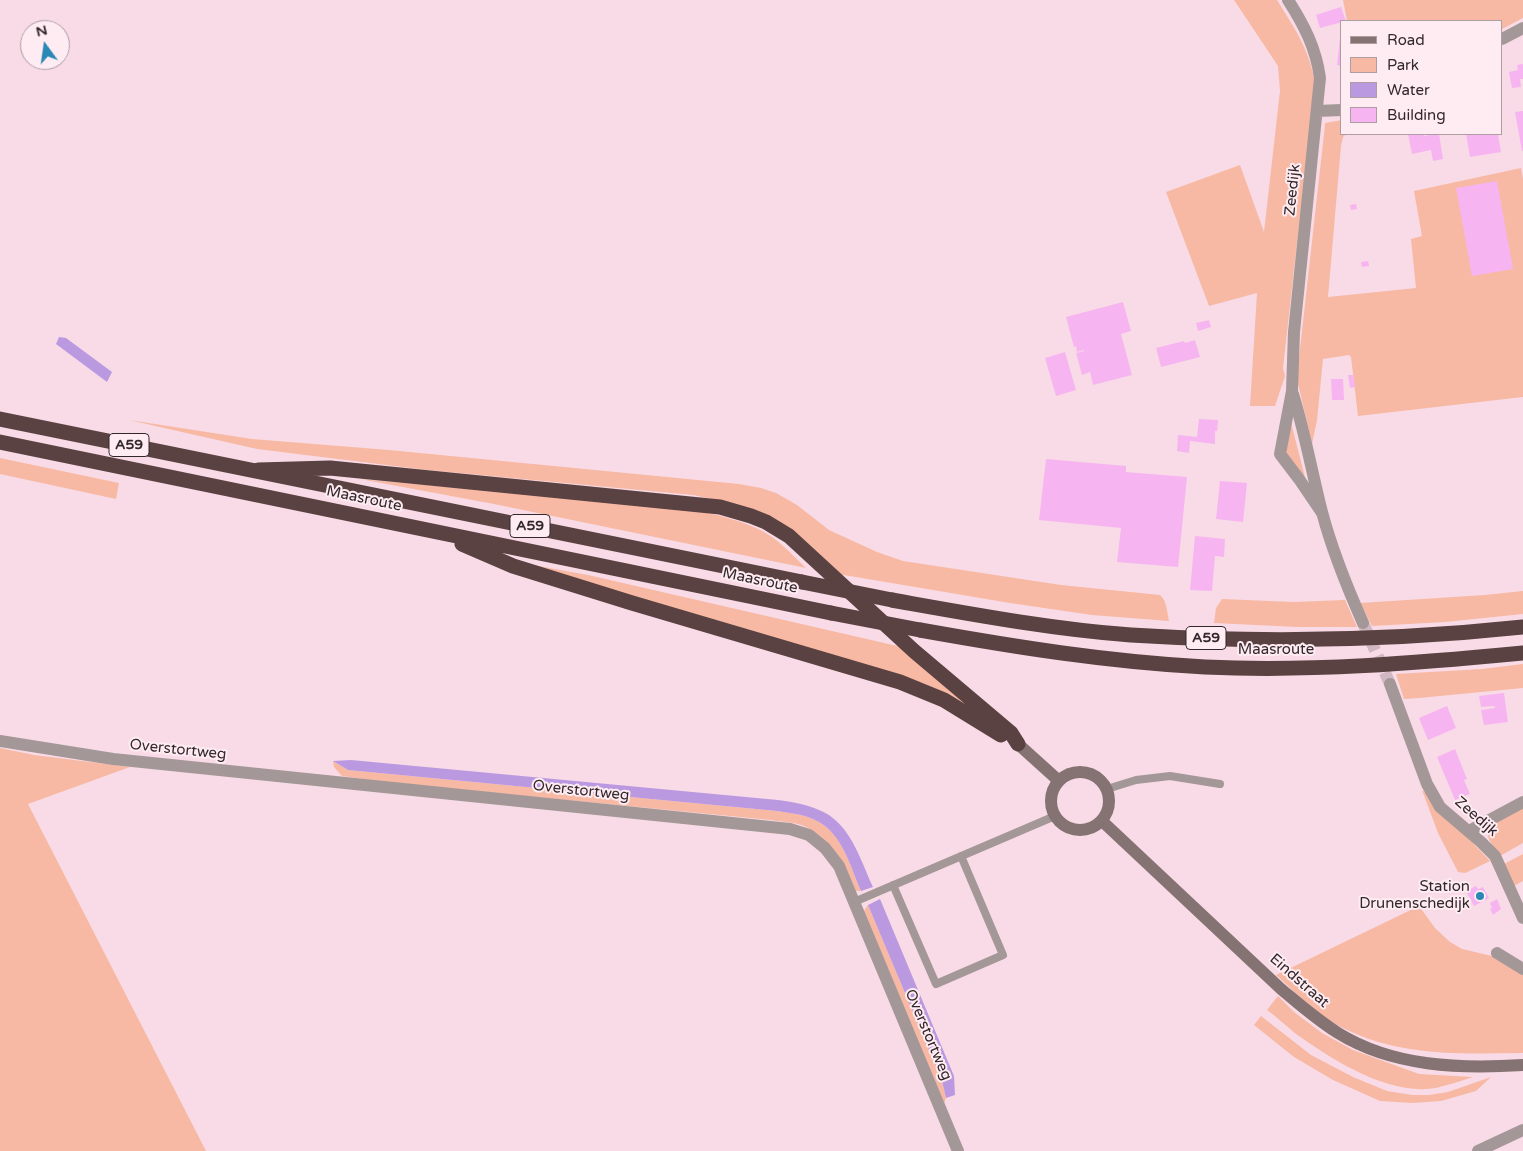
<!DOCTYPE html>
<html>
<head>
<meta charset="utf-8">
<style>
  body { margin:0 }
  #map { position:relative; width:1523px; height:1151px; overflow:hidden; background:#f8dbe6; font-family:"Varela Round",sans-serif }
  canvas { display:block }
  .legend { position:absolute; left:1340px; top:20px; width:162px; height:115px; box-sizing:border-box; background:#feecf2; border:1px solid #ac9ea3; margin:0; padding:6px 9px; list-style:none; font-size:15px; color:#32282c }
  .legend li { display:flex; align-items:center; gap:10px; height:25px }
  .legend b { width:25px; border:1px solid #ac9ea3 }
  .north { position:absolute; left:20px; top:20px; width:50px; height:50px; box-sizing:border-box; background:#feecf2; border:1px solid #ac9ea3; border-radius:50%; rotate:346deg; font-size:14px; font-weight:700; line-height:20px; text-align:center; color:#32282c }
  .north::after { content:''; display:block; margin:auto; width:18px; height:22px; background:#2a88b4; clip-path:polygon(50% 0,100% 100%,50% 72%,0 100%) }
</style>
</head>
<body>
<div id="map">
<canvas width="1523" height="1151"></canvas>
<ul class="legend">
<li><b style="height:6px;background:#857272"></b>Road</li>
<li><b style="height:14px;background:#f7b9a3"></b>Park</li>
<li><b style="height:14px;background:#bb99e1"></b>Water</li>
<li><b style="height:14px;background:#f6b5f0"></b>Building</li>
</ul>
<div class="north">N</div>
</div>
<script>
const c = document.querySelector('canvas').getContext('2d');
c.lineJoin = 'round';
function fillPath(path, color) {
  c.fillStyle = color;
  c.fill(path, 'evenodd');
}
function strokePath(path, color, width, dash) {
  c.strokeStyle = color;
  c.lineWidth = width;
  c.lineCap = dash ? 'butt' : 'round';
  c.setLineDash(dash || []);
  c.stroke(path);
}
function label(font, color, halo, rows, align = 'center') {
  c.font = font + ' "Varela Round",sans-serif';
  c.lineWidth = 4;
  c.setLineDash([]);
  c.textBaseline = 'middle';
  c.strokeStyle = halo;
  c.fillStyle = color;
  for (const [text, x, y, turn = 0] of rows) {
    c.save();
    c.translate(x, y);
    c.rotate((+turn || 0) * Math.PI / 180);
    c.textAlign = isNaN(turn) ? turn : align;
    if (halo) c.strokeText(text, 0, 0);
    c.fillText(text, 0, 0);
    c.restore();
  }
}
const green = new Path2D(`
  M1234,0H1277C1295,29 1308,47 1315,82L1283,368L1285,376L1275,406H1250L1257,293L1209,306L1166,192L1240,165L1264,232L1280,91L1278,66Z
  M1343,0H1523V18L1502,29V21H1347Z
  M1342,120V134H1346L1343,137L1341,146L1328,297L1416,288L1411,239L1422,236L1414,191L1521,168L1523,179V397L1358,416L1351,357L1349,355L1323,359L1317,420L1312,444L1297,379L1299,358L1325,125V123Z
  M1289,415L1307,485L1287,456L1283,444Z
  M129,420L252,439L389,450L739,484L761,488L776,493L797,505L829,530L877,552L903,561L1061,585L1160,595C1167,601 1167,612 1169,621L1092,615L1010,603L838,574L722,501L693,495L427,470L257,449Z
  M0,458L119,483L116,499L0,474Z
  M360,479C438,486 515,493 593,500C647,505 706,506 756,528C776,536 791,554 806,568L494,504Z
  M511,561L588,575L906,648L991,722L923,684Z
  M1523,591V614L1445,622L1372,626L1360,603L1485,595Z
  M1222,599L1293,602L1345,600L1357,627H1298L1214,623L1216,608Z
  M1523,664V688L1419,698L1404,699L1396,674L1482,669Z
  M0,748L34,755L130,767L28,804L206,1151H0Z
  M333,761L348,770L777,811C789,813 803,814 815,820C842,832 850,866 861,891H854C843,866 832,840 806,827C796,822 782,822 771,820L392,783L342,776L334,767Z
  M1422,790L1425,792L1490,861L1465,873L1458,872L1438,833Z
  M1523,807V843L1500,856C1494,846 1484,838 1489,826Z
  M1523,854V881L1514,886L1504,864Z
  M868,905L942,1081L946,1098L944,1104L863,912Z
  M1419,906L1435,928L1450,942L1462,949L1492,956L1523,975V1053C1456,1054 1392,1057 1332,1022C1312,1010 1294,991 1276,975Z
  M1278,996L1294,1012L1322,1033L1353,1050L1419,1074L1473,1077C1461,1081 1448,1085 1436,1088C1388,1096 1333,1060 1296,1034C1286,1026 1277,1017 1267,1010Z
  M1261,1016L1311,1055L1353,1077L1387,1091L1412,1095H1429L1448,1092L1491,1077L1476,1091L1441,1101L1413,1103L1380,1101L1333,1080L1294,1057L1254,1025Z`);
const water = new Path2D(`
  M59,337L66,338L112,372L107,382L56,344Z
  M351,760L778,800C792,802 806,804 819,810C850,822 860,859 873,887L861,891C850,866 842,832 815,820C803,814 789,813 777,811L348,770L333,761Z
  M880,899L954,1076L955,1095L946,1098L942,1081L868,905Z`);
const building = new Path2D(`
  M1341,7L1346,21L1320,28L1316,15Z
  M1340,38H1342V66L1337,65Z
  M1523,64V79H1520L1521,87L1512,88L1509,72L1518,70L1517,65Z
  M1523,111V151H1522L1515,112Z
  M1408,134H1424V136L1429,135V134H1439L1443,159L1433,161L1431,150L1412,154Z
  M1466,134H1498L1501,152L1470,157Z
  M1497,181L1513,269L1472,276L1456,188Z
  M1356,204L1357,209L1351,210L1350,205Z
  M1368,261L1369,266L1362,267L1361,262Z
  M1123,302L1131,331L1121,334L1132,375L1093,385L1090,372L1082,375L1076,353L1084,351V350L1077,352L1076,346L1074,347L1066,317Z
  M1209,320L1211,327L1198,331L1196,323Z
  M1195,340L1200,357L1161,367L1156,348L1184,341L1185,343Z
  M1065,352L1076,390L1056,396L1045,358Z
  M1348,375H1353L1355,387L1350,388Z
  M1331,379H1343L1344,400H1332Z
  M1199,419L1218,420L1217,431H1215V444L1190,441L1189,453L1177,451L1178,435L1197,437Z
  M1046,459L1126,466V472L1187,477L1178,567L1117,562L1121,528L1039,520Z
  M1220,481L1247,483L1243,522L1216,519Z
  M1195,536L1225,539L1224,557L1215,556L1212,591L1190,590Z
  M1504,693L1508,722L1484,725L1481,710L1495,708L1494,706L1481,707L1479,696Z
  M1447,706L1456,728L1428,740L1419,718Z
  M1455,749L1467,779L1464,780L1470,794L1455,800L1437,757Z
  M1476,886L1478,889L1483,887L1489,898L1474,906L1466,891Z
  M1497,899L1501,909L1493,915L1490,909L1492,908L1490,903Z`);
const minorTunnel = new Path2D(`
  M1363,623L1390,684`);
const service = new Path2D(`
  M1107,789L1136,780L1170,776L1220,784
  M893,885L936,984L1003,955L961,856
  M854,902L1055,816`);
const minor = new Path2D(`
  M1288,0C1304,25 1316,48 1320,78L1294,332L1292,391L1280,454L1299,479L1322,513
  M1502,39L1523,28
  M1317,111L1342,110
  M1293,394C1305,433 1312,473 1322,512C1332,550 1347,587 1363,623
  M1390,684L1427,784L1440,807L1481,842L1495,856L1523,918
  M0,741L113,759L790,829L809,835L825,848L839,866L958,1151
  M1469,831L1523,802
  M1497,953L1523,969
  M1478,1151L1523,1130`);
const secondary = new Path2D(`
  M1018,744L1059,781
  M1051 801a29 29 0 1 1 58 0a29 29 0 1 1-58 0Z
  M1102,821L1281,989C1299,1004 1317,1020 1338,1033C1393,1067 1460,1069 1523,1065`);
const motorway = new Path2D(`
  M0,419L802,582
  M0,442L831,613
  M258,470L330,468L720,507L751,516L766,522L789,536L914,651L1011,733L1018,744
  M462,544L513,566L632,603L900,682L944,700L1001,735
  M892,600C971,614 1051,629 1131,635C1262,643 1392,641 1523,627
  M920,630C1015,647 1109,662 1205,667C1311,672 1418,663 1523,653`);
const motorwayBridge = new Path2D(`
  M802,582L892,600
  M831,613L920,630`);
const markers = [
  [1480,896,5,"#2a88b4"]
];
const shields = [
  [129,445,40],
  [530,526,40],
  [1206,638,40]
];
const shieldNames = [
  ["A59",129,445],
  ["A59",530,526],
  ["A59",1206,638]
];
const streetNames = [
  ["Zeedijk",1293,190,-84],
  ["Maasroute",364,499,12],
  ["Maasroute",760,581,12],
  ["Maasroute",1276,650],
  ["Overstortweg",178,750,6],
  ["Overstortweg",581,791,6],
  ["Zeedijk",1476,817,41],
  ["Eindstraat",1299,981,41],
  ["Overstortweg",928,1035,67]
];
const poiNames = [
  ["Station",1470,887],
  ["Drunenschedijk",1470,904]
];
fillPath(green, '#f7b9a3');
fillPath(water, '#bb99e1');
fillPath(building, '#f6b5f0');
strokePath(minorTunnel, '#d0b7c1', 12, [12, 6]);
strokePath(service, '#a49797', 8);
strokePath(minor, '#a49797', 12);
strokePath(secondary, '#857272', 12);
strokePath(motorway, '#5a4142', 15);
strokePath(motorwayBridge, '#5a4142', 15);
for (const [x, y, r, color] of markers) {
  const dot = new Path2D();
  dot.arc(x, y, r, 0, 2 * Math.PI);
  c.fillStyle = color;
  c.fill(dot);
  strokePath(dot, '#feecf2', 2);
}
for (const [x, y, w] of shields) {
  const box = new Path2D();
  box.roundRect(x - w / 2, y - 11.5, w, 23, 4);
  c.fillStyle = '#feecf2';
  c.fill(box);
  strokePath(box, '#32282c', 1);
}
label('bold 14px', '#32282c', null, shieldNames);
label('15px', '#32282c', '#feecf2', streetNames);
label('15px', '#32282c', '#feecf2', poiNames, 'right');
</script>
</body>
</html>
